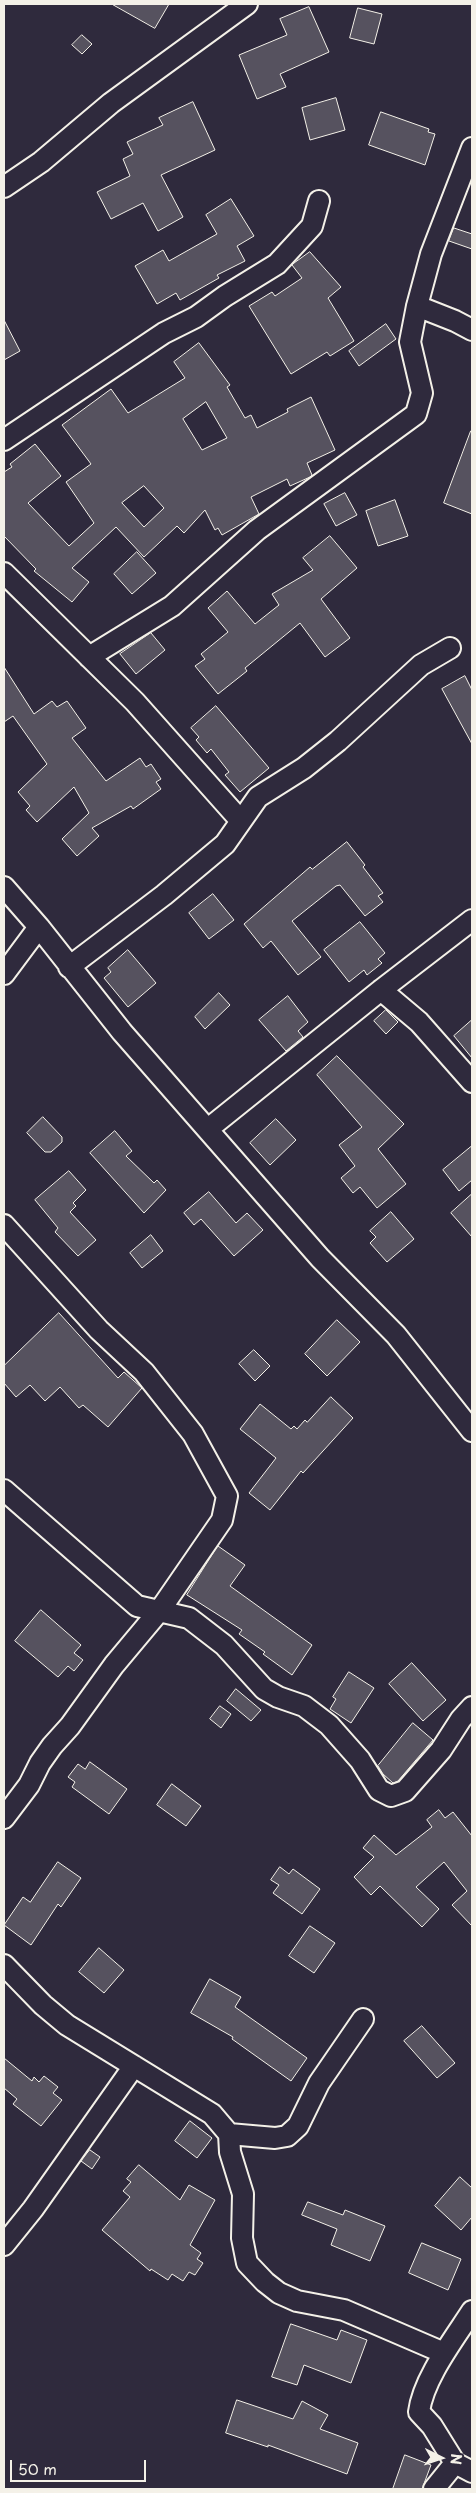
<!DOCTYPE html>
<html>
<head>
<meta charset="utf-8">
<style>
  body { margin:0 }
  #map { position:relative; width:476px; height:2493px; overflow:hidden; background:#2f2a3d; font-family:"Playpen Sans",sans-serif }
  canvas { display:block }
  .frame { position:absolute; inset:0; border:5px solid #f4f1e8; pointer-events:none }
  .north { position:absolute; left:416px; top:2433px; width:50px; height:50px; -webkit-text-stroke:4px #2f2a3d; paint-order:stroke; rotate:94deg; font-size:14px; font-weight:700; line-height:20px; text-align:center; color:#f4f1e8 }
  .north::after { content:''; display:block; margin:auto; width:18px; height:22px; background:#f4f1e8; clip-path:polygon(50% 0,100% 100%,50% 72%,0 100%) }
  .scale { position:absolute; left:10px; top:2460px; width:136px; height:22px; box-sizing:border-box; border:2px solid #f4f1e8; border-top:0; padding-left:6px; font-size:15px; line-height:18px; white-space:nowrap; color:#f4f1e8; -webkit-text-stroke:4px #2f2a3d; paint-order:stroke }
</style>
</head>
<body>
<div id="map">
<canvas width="476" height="2493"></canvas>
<div class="frame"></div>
<div class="north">N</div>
<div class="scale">50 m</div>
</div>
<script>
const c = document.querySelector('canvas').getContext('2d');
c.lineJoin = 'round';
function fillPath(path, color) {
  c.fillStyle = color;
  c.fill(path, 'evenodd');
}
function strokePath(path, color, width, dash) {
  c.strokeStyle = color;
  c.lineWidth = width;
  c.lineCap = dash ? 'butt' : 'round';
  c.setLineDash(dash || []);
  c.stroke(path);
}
const building = new Path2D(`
  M112,4H169L155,28Z
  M309,7L329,52L280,74L286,87L257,99L239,55L287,35L280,19Z
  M358,8L382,14L374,44L350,38Z
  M82,35L92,44L82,54L72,45Z
  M336,98L345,130L310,140L302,108Z
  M193,102L215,150L161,175L183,217L158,231L143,203L111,219L97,192L130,176L123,159L133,154L127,142L163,125L159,118Z
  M381,112L429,129L428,132L435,134L425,165L369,145Z
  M231,199L254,236L237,246L245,261L217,275L219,278L180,300L176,293L157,304L135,266L163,250L169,261L217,234L206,215Z
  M454,228L472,234V249L449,241Z
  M310,252L341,287L328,298L354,341L330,356L327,352L291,374L249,306L272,292L275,296L302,278L292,265Z
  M4,320L20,351L4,360Z
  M386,324L396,339L359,366L349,351Z
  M199,343L230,385L227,387L245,418L251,415L257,428L288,412L287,409L311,397L335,450L307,463L312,475L310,477L290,486L287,479L251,497L259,514L222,535L218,528L215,530L205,510L184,533L177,526L144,557L116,527L72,568L89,582L72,602L34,571L36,569L4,536V472L12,467L10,464L35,444L61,476L28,503L69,546L94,523L66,482L91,464L62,425L111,389L128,413L185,378L174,362ZM206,402L227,438L202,450L183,419ZM144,486L164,508L144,527L122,503Z
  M471,431H472V514L444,503Z
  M345,493L357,515L336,526L324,504Z
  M395,500L408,536L378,546L366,511Z
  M330,536L357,568L321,599L350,638L325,657L300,623L245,668L247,671L218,694L195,666L205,659L201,654L228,632L208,608L227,591L255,624L279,605L272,594L313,570L303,558Z
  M137,552L156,573L132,594L114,574Z
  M151,633L165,650L136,674L120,654Z
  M4,667L34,714L52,701L57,707L67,701L86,728L72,738L106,781L140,758L146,767L151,764L161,779L156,782L161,789L133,809L131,806L92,828L99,836L77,856L62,839L89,813L74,787L37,822L26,810L30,806L18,792L47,764L13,716L4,722Z
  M465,676L472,690V744L442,689Z
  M216,706L269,768L240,792L225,775L229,772L211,749L207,753L196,740L199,737L191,728Z
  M347,842L365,865L363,867L383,893L378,896L383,902L365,916L340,885L336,886L292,921L321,957L298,975L271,941L263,948L244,924L310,867L312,869Z
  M213,894L234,920L209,939L189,913Z
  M360,922L385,953L378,959L382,963L367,975L364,970L349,982L324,950Z
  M128,950L156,983L128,1007L104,978L111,972L108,968Z
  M219,993L230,1005L205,1029L195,1017Z
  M288,996L308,1022L298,1031L303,1037L286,1051L259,1020Z
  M386,1010L398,1022L386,1034L374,1021Z
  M472,1020V1058L454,1036Z
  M337,1056L404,1124L378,1149L406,1184L377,1208L360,1187L353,1193L341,1178L355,1166L339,1145L362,1127L317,1075Z
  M43,1117L62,1137V1142L51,1152H45L27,1133Z
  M276,1119L296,1140L270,1165L250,1143Z
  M115,1131L132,1151L126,1156L154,1183L157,1180L166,1190L144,1213L90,1153Z
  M472,1146V1180L459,1191L443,1170Z
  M69,1171L86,1190L73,1203L76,1206L70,1212L96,1240L78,1256L55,1232L58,1228L35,1200Z
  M209,1192L236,1223L247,1213L263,1230L234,1256L201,1219L194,1225L184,1213Z
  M472,1194V1237L451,1213Z
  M391,1212L414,1239L387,1262L370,1243L376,1237L370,1231Z
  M151,1235L163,1251L142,1268L130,1253Z
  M59,1313L118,1378L124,1372L142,1388L108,1427L83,1405L79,1408L60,1387L45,1401L30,1385L16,1397L4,1383V1366Z
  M337,1320L360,1342L327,1376L305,1354Z
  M254,1350L270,1366L255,1381L239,1364Z
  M331,1397L353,1418L303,1473L301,1471L270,1510L249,1493L276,1458L240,1429L260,1404L291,1429L294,1426L297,1429L305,1420L307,1422Z
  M218,1546L245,1565L230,1586L312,1645L292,1675L263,1654L265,1652L239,1634L242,1630L187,1595Z
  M41,1610L81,1645L74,1653L83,1660L74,1671L68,1666L58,1677L15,1641Z
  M412,1663L446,1700L423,1721L389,1684Z
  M349,1672L374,1688L351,1723L330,1709L336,1699L333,1697Z
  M236,1689L261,1710L251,1721L227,1701Z
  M220,1706L231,1714L221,1728L210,1719Z
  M413,1723L433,1740L398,1781L393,1783L383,1774L378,1766Z
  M90,1762L127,1789L109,1814L72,1787L75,1782L68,1777L78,1764L85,1769Z
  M172,1784L201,1806L186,1826L157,1805Z
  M439,1810L445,1818L453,1812L472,1836V1926L452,1905L467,1891L444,1862L416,1887L439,1909L422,1927L380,1886L371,1895L354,1877L374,1857L363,1848L374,1835L396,1855L432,1827L427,1820Z
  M58,1862L81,1878L61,1907L58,1904L31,1945L4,1925L23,1897L30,1902Z
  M280,1867L289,1874L293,1869L320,1889L302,1914L273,1893L279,1885L271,1880Z
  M310,1926L335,1943L314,1973L289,1956Z
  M99,1948L124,1970L104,1993L79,1972Z
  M210,1979L241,1997L235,2007L307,2058L291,2081L232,2039L233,2037L191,2013Z
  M422,2026L455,2063L437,2078L404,2041Z
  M4,2058L32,2081L34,2077L39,2082L44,2076L58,2087L53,2093L62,2100L41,2126L13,2104L17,2099L4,2088Z
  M190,2121L212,2138L197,2158L175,2141Z
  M90,2150L100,2157L92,2169L81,2161Z
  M139,2165L180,2200L189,2185L215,2200L190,2245L201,2253L197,2259L203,2263L195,2275L189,2272L183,2281L172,2274L168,2280L151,2269L150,2271L102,2230L130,2197L123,2191L131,2182L127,2179Z
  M460,2177L472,2188V2217L461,2230L435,2206Z
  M308,2202L343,2215L345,2210L385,2226L370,2261L331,2245L337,2229L302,2215Z
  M422,2243L461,2259L448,2290L409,2273Z
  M291,2324L337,2340L341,2330L367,2340L351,2383L304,2365L297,2385L272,2377Z
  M237,2400L293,2419L302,2401L328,2415L320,2429L358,2443L347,2474L268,2445V2447L226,2433Z
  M405,2455L431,2465L422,2489H393Z`);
const street = new Path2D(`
  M4,187L41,162L111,103L247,4
  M417,306L455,321L472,330
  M4,440L164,333L196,317L225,296L277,264L312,226L319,201
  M4,573L135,702L240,820
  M89,657L172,606L257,530L416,414L422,393L410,342L417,306L431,254L472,148
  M4,887L39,927L122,1032L320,1258L396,1335L472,1431
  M69,967L164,895L225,844L258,797L304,768L338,741L421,665L450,648
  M4,974L39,927
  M381,990L419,1022L472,1082
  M208,1129L381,990L472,920
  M4,1225L99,1330L144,1372L193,1434L227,1496L222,1520L160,1610L114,1665L70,1726L52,1746L40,1763L29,1785L4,1818
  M4,1490L137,1606L189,1618L224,1645L264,1689L278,1697L304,1706L329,1725L360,1760L379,1790L391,1796L405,1791L441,1750L461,1719L472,1707
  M4,1965L43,2005L67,2025L212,2114L229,2134L230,2152L243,2194L242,2238L247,2263L265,2282L279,2293L297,2301L344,2310L444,2353
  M229,2134L275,2138L287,2136L298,2126L319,2083L363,2019
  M4,2245L33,2209L134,2066
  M472,2311C454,2339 423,2379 419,2412L432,2426L455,2463L472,2472
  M434,2489L455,2463`);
fillPath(building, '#56525f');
strokePath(building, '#f4f1e8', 1);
strokePath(street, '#f4f1e8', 24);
strokePath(street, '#2f2a3d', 20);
</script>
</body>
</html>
